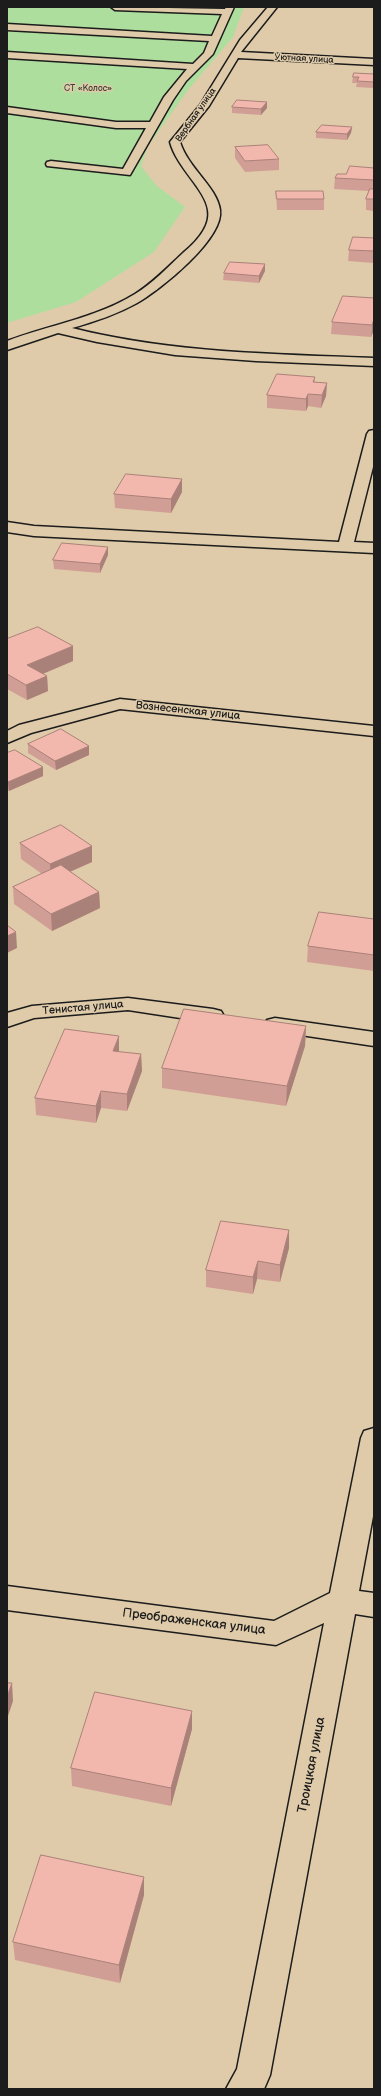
<!DOCTYPE html>
<html>
<head>
<meta charset="utf-8">
<style>
  body { margin:0 }
  #map { position:relative; width:381px; height:2096px; overflow:hidden; background:#dfcba9; font-family:"Balsamiq Sans",sans-serif }
  canvas { display:block }
  .frame { position:absolute; inset:0; border:8px solid #1c1c1c; pointer-events:none }
</style>
</head>
<body>
<div id="map">
<canvas width="381" height="2096"></canvas>
<div class="frame"></div>
</div>
<script>
const c = document.querySelector('canvas').getContext('2d');
c.lineJoin = 'round';
function fillPath(path, color) {
  c.fillStyle = color;
  c.fill(path, 'evenodd');
}
function strokePath(path, color, width, dash) {
  c.strokeStyle = color;
  c.lineWidth = width;
  c.lineCap = dash ? 'butt' : 'round';
  c.setLineDash(dash || []);
  c.stroke(path);
}
function label(font, color, halo, rows, align = 'center') {
  c.font = font + ' "Balsamiq Sans",sans-serif';
  c.lineWidth = 3;
  c.setLineDash([]);
  c.textBaseline = 'middle';
  c.strokeStyle = halo;
  c.fillStyle = color;
  for (const [text, x, y, turn = 0] of rows) {
    c.save();
    c.translate(x, y);
    c.rotate((+turn || 0) * Math.PI / 180);
    c.textAlign = isNaN(turn) ? turn : align;
    if (halo) c.strokeText(text, 0, 0);
    c.fillText(text, 0, 0);
    c.restore();
  }
}
const green = new Path2D(`
  M7,7H244L233,37L188,90L148,146L141,166L157,186L185,207L154,252L76,302L7,323Z`);
const minor = new Path2D(`
  M111,7L225,9L226,7H234L213,54L186,81L173,100L130,175L47,166L46,164L47,162L51,161L123,169L146,128H116L7,113V107L116,122H150L164,97L187,69L7,58V52L193,64L204,53L209,41L7,30V24L212,36L222,14L115,10Z
  M268,7H277L241,52L374,59V65L238,58L209,106L180,142C188,168 217,187 220,210C224,239 160,290 137,303C117,314 94,322 72,328C171,353 273,354 374,358V366L256,361L175,355L97,342L58,333L7,350V341C49,325 96,318 135,294C153,283 168,267 183,253C195,243 211,227 208,210C205,189 177,168 170,142L200,105L240,40Z
  M374,430V463L354,542L374,543V553L34,536L7,532V522L34,526L339,542L367,434L369,431Z
  M120,699L374,726V736L120,709L31,733L7,743V731L19,725Z
  M128,998L213,1009L221,1011L224,1016L221,1021L213,1023L128,1010L34,1018L7,1027V1013L32,1006Z
  M275,1018L374,1032V1046L267,1030L264,1025L267,1020Z
  M374,1428V1511L359,1591L374,1593V1617L355,1614L270,2075L264,2089H226L237,2069L324,1623L276,1645L7,1610V1586L274,1621L330,1593L361,1438L364,1431Z`);
const wall = new Path2D(`
  M374,74V88L356,87L357,83H352L353,77Z
  M267,102V108L261,115L232,113V107Z
  M352,127L351,133L347,140L316,138V132Z
  M235,147L279,159V170L245,172L235,158Z
  M374,168V211L366,210V199L369,191L334,189L335,178L346,174Z
  M276,191L324,199V210H277Z
  M374,238V263L348,261L349,250Z
  M265,271L259,283L223,280L224,273Z
  M374,298L371,337L331,334L332,322Z
  M315,377V382L327,383L326,396L321,408L308,406L306,411L267,408V395Z
  M182,479V492L171,513L115,508L114,494Z
  M108,555L100,573L54,569L53,560Z
  M7,639L73,646V661L43,674L47,676L48,691L27,700L7,689Z
  M28,744L89,746V755L56,770L28,753Z
  M7,753L43,776L9,791L7,790Z
  M20,843L92,846V862L70,872L99,892L100,908L52,931L14,904L13,887L42,874L21,859Z
  M374,919V971L307,962L308,946Z
  M306,1026L305,1046L286,1106L162,1088V1068Z
  M119,1052L141,1054L142,1071L127,1111L101,1108L96,1123L36,1115L35,1098Z
  M289,1248L280,1282L257,1279L253,1294L206,1287V1270Z
  M192,1729L171,1806L72,1786L71,1768Z
  M144,1877V1895L120,1983L15,1960L13,1942Z`);
const shadedWall = new Path2D(`
  M267,102V108L261,115V109Z
  M352,127L351,133L347,140V134Z
  M265,264V271L259,283V276Z
  M374,319V330L371,337L372,325Z
  M327,383L326,396L321,408L322,395Z
  M308,394V406L306,411V399Z
  M182,479V492L171,513V499Z
  M108,547V555L100,573V564Z
  M73,646V661L28,680L27,665Z
  M47,676L48,691L27,700L26,685Z
  M89,746V755L56,770L55,761Z
  M43,767V776L9,791L8,782Z
  M92,846V862L51,880L50,864Z
  M99,892L100,908L52,931L51,914Z
  M16,932L17,948L7,953V936Z
  M306,1026L305,1046L286,1106L287,1086Z
  M119,1036V1052L113,1051Z
  M141,1054L142,1071L127,1111V1094Z
  M101,1091V1108L96,1123V1106Z
  M289,1230V1248L280,1282V1265Z
  M258,1261L257,1279L253,1294V1277Z
  M12,1683L13,1701L7,1719V1697Z
  M192,1711V1729L171,1806V1788Z
  M144,1877V1895L120,1983L119,1965Z`);
const building = new Path2D(`
  M354,73L374,74V82L357,81L359,77H353Z
  M237,100L267,102L261,109L232,107Z
  M322,125L352,127L347,134L316,132Z
  M268,145L279,159L245,161L235,147Z
  M350,166L374,168V180L335,178L337,174H346Z
  M370,189H374V199H366Z
  M276,191H323L324,199H277Z
  M353,237L374,238V251L349,250Z
  M230,262L265,264L259,276L224,273Z
  M343,296L374,298V319L372,325L332,322Z
  M277,374L315,377L313,382L327,383L322,395L308,394L306,399L267,395Z
  M126,474L182,479L171,499L114,494Z
  M62,543L108,547L100,564L53,560Z
  M38,627L73,646L27,665L47,676L26,685L7,674V639Z
  M61,729L89,746L55,761L28,744Z
  M15,750L43,767L8,782L7,781V753Z
  M61,825L92,846L50,864L20,843Z
  M61,865L99,892L51,914L13,887Z
  M319,912L374,919V955L308,946Z
  M7,925L16,932L7,936Z
  M184,1009L306,1026L287,1086L162,1068Z
  M65,1029L119,1036L113,1051L141,1054L127,1094L101,1091L96,1106L35,1098Z
  M221,1221L289,1230L280,1265L258,1261L253,1277L206,1270Z
  M7,1683H12L7,1697Z
  M95,1692L192,1711L171,1788L71,1768Z
  M41,1855L144,1877L119,1965L13,1942Z`);
const farStreetnames = [
  ["Уютная улица",304,59,3],
  ["Вербная улица",196,115,-55]
];
const farParknames = [
  ["СТ «Колос»",88,89]
];
const streetNames = [
  ["Вознесенская улица",188,711,6],
  ["Тенистая улица",83,1008,-5]
];
const nearStreetnames = [
  ["Преображенская улица",194,1622,7],
  ["Троицкая улица",312,1765,-79]
];
fillPath(green, '#aede9e');
strokePath(minor, '#1c1c1c', 3);
fillPath(minor, '#dfcba9');
fillPath(wall, '#d19e95');
fillPath(shadedWall, '#aa8179');
fillPath(building, '#f3b8ad');
strokePath(building, '#aa8179', 1);
label('9px', '#1c1c1c', '#dfcba9', farStreetnames);
label('9px', '#394336', '#dfcba9', farParknames);
label('11px', '#1c1c1c', '#dfcba9', streetNames);
label('13px', '#1c1c1c', '#dfcba9', nearStreetnames);
</script>
</body>
</html>
